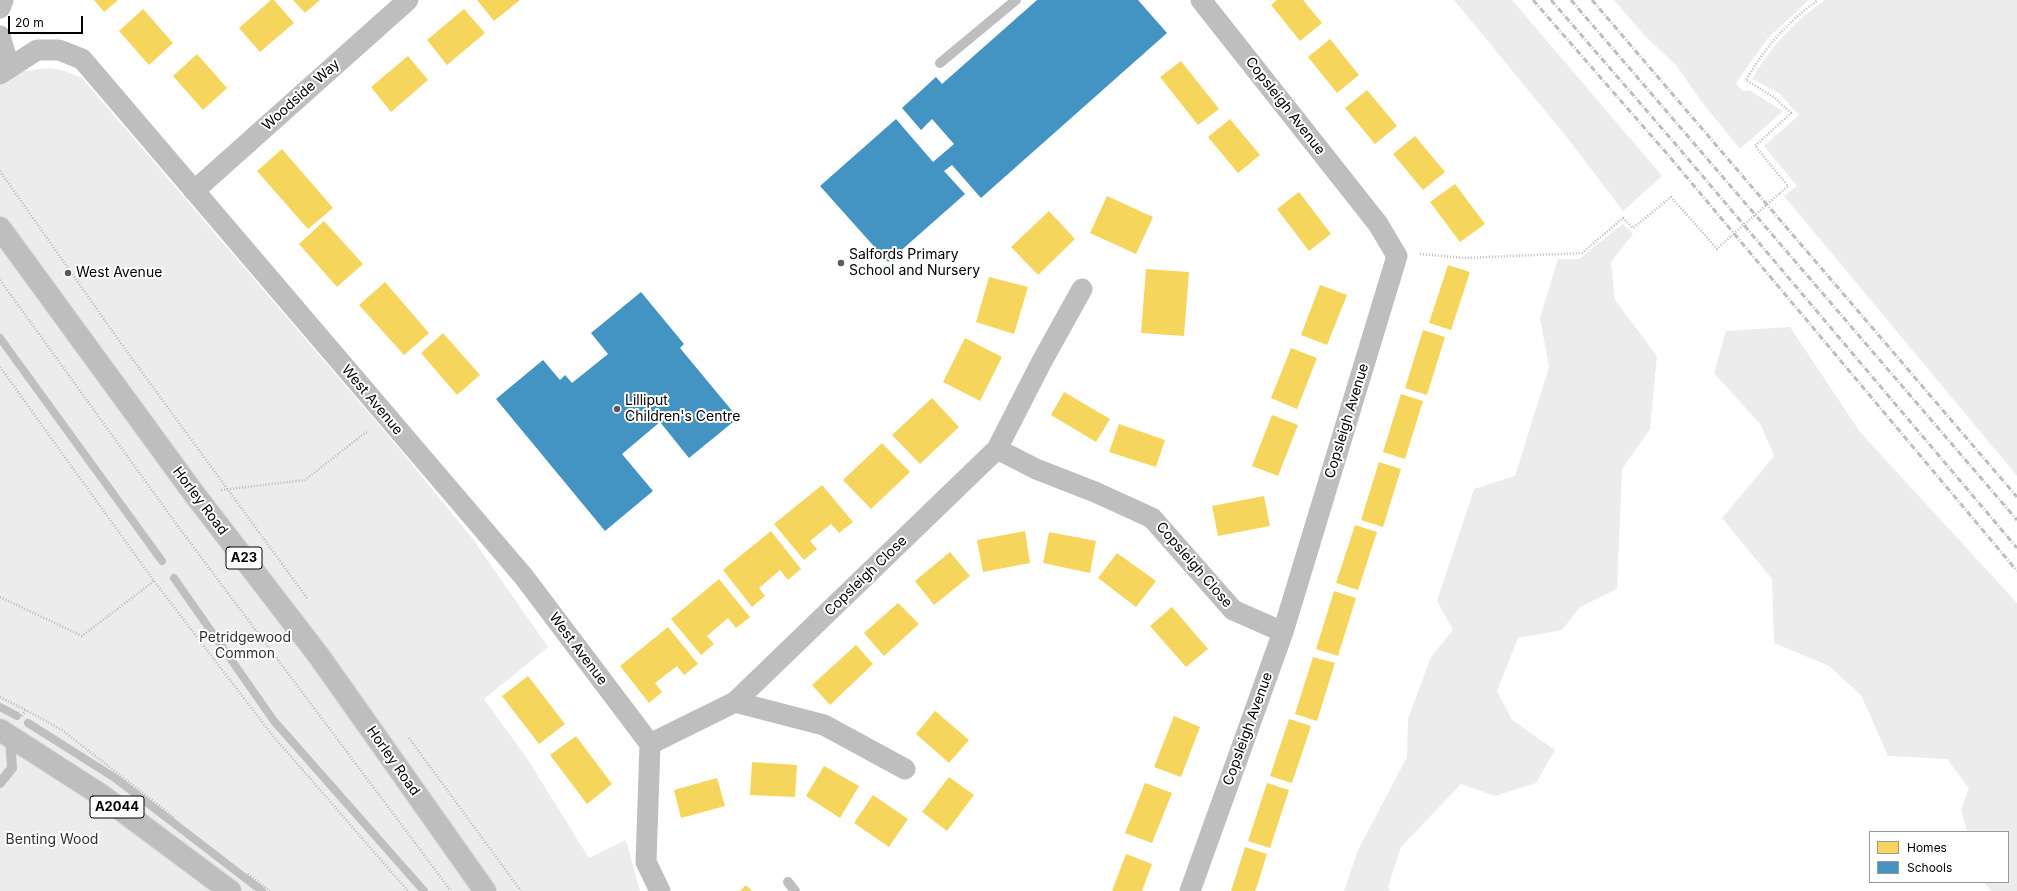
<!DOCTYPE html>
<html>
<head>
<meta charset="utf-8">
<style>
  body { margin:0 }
  #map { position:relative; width:2017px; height:891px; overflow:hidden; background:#fff; font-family:Inter,sans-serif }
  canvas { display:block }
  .legend { position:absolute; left:1869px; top:831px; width:140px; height:52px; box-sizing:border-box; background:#fff; border:1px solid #999; margin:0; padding:5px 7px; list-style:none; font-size:12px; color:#000 }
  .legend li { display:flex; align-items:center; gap:8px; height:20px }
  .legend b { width:20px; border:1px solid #999 }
  .scale { position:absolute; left:8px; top:16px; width:75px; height:18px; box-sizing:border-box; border:2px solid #000; border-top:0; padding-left:5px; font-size:12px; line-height:14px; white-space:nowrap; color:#000; -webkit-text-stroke:3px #fff; paint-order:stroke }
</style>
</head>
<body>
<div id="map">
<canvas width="2017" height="891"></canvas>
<ul class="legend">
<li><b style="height:11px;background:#f6d55c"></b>Homes</li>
<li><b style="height:11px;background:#4393c3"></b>Schools</li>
</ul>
<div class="scale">20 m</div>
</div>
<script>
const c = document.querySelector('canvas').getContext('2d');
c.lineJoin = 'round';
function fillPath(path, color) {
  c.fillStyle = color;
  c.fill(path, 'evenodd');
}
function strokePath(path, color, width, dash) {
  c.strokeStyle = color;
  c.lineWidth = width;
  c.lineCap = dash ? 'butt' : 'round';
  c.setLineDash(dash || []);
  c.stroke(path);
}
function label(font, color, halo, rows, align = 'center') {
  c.font = font + ' Inter,sans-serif';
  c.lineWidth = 4;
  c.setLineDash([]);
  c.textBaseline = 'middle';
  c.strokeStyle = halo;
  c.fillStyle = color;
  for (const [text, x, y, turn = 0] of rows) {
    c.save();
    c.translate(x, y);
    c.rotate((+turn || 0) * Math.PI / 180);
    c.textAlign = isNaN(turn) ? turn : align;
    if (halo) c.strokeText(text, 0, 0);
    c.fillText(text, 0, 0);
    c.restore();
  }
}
const green = new Path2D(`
  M1454,0H1512L1662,176L1623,211L1566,136Z
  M1614,0H1809L1768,38L1736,83L1742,91L1749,90L1783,111L1740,149L1701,101L1676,65L1645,36Z
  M1825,0H2017V476L1784,196L1797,186L1764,146L1799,115L1779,93L1752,79C1770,47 1794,22 1825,0Z
  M0,39L26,72C50,65 59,68 82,78L397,446L472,538L548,647L484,699L528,760L589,858L626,840L640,891H0Z
  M1623,224L1633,234L1611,262L1615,300L1657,356L1650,429L1622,469L1617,589L1580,607L1562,630L1518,638L1497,691L1512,720L1555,750L1536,783L1495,796L1461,784L1401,847L1388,887L1390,891H1344L1358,850L1407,757L1408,719L1431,657L1453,630L1437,601L1474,489L1515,476L1549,367L1540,318L1558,259H1579Z
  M1790,327L1860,432L2017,603V891H1992L1983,882H2008V832H1967L1961,810L1969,788L1947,759L1888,756L1861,695L1829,666L1774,643L1772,579L1722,518L1774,456L1761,425L1714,373L1726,331Z`);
const homes = new Path2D(`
  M94,0H118L104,12Z
  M271,0H274L294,23L260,52L239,28Z
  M293,0H320L305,13Z
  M477,0H520L494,21Z
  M1277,0H1303L1322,23L1300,41L1271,5Z
  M143,9L173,43L149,65L119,31Z
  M464,9L485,33L447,65L427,40Z
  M1330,39L1359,75L1337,93L1308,57Z
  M197,54L227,88L203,110L173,76Z
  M408,56L428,80L391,112L371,87Z
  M1181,61L1219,109L1198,125L1160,77Z
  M1367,90L1397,126L1375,144L1345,108Z
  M1230,119L1260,155L1238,173L1208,137Z
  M1415,136L1445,172L1423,190L1393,154Z
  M282,149L333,208L308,229L257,171Z
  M1455,184L1485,224L1460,242L1430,202Z
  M1299,192L1331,234L1309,251L1277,209Z
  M1107,196L1153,217L1136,254L1090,233Z
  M1049,211L1075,239L1038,275L1011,247Z
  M324,221L363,264L337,287L299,244Z
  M1448,265L1470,272L1451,330L1429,323Z
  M1146,269L1189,272L1184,336L1141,333Z
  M989,277L1028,287L1014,334L976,322Z
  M385,282L429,333L404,355L359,305Z
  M1320,285L1347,295L1327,345L1301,335Z
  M1423,330L1445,337L1427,395L1405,388Z
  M443,333L480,375L457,395L421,353Z
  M965,338L1002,357L980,401L943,382Z
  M1291,348L1317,358L1297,409L1271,398Z
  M1064,392L1110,419L1096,442L1051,415Z
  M1401,394L1423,401L1405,459L1383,452Z
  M932,398L959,427L920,464L892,435Z
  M1272,415L1298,425L1278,476L1252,466Z
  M1119,424L1165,440L1156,467L1109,452Z
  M882,443L910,472L871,509L843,480Z
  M1379,462L1401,469L1383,527L1361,520Z
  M822,485L853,522L839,533L831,524L810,541L817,549L804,560L774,524Z
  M1264,496L1270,526L1218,536L1212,506Z
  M1355,525L1377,532L1358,590L1336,583Z
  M771,531L801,569L788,580L780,570L759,588L765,596L752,607L723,570Z
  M1025,531L1030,563L983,572L977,540Z
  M1049,532L1096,541L1090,573L1043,563Z
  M950,552L970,576L934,605L915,581Z
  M1117,553L1156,581L1136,607L1098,578Z
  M719,579L750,617L736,628L728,618L707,636L714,644L701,655L671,619Z
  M1334,591L1356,598L1338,656L1316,649Z
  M898,603L919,624L884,656L864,633Z
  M1172,607L1208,649L1186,667L1150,626Z
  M668,627L698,664L684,675L677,666L655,683L662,692L649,703L620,666Z
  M856,645L873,664L830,705L812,685Z
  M1313,657L1335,663L1317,721L1295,714Z
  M528,676L565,724L539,744L502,696Z
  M935,711L969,740L949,763L916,734Z
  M1174,716L1200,727L1181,777L1154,767Z
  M1289,719L1311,726L1292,783L1270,776Z
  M576,736L612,784L587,804L550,755Z
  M752,762L797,765L795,797L750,795Z
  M824,766L859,786L840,818L806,796Z
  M949,777L974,795L947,831L922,812Z
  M717,778L725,806L681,818L674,790Z
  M1145,783L1172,793L1152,843L1125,833Z
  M1267,783L1289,790L1270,848L1248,841Z
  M873,795L908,819L889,847L854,823Z
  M1245,847L1267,854L1258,883L1255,891H1231Z
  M1126,854L1152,864L1142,891H1112Z
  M746,885L752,891H740Z`);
const schools = new Path2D(`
  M1037,0H1138L1167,33L981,198L952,165L944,171L965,194L888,262L820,186L896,119L933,162L954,144L932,119L921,130L902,108L936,77L942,84Z
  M641,292L684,344L680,348L738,418L689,458L660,422L622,454L653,491L605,531L496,399L543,360L560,380L565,375L572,383L608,354L591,333Z`);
const stream = new Path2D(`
  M0,338L162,561
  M174,578L274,721L424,891
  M0,707L17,716
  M28,723L115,778L262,891`);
const path = new Path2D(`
  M0,171L120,342L307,598
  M1780,193L1788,186L1755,146L1791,113L1775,98L1746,80C1766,47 1786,23 1818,0
  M1420,254L1464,258L1582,253L1623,218L1633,228L1671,197L1717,249L1731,236
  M0,280L177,525L451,891
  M0,367L154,581L273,736L408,891
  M221,490L305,480L365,433L369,432
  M0,597L82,636L154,581
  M0,697L26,710
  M22,716L26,710L62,730L175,818
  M409,738L521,891
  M248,874L270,891`);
const lane = new Path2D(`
  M940,63L1016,0
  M0,783L12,768L10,737
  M788,882L795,891`);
const street = new Path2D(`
  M0,8L3,0
  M0,36L9,67
  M0,74L37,50H59L82,59L524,577L650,744
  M194,191L408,0
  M997,449L1036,469L1095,492L1152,518L1233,610L1283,632
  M735,702L824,725L905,769
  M650,744L735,702L997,449L1041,363L1082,289
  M650,744L646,862L660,891
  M1190,891L1283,632L1397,256L1378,224L1201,0`);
const primary = new Path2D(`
  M0,228L195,495L319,656L485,891
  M0,730L101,795L230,891`);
const rail = new Path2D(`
  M1533,0L1669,156L2017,571
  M1551,0L1678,147L2017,548
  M1571,0L2017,520
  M1592,0L2017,497`);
const pathBridge = new Path2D(`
  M1731,236L1780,193`);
const markers = [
  [841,263,4,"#595959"],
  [68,273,4,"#595959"],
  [617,409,4,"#595959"]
];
const shields = [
  [244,558,36],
  [117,807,54]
];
const shieldNames = [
  ["A23",244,558],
  ["A2044",117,807]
];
const streetNames = [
  ["Woodside Way",301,95,-42],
  ["Copsleigh Avenue",1285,106,52],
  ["West Avenue",372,400,50],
  ["Copsleigh Avenue",1347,421,-73],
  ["Horley Road",200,501,53],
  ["Copsleigh Close",1194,565,49],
  ["Copsleigh Close",866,576,-44],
  ["West Avenue",578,649,53],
  ["Copsleigh Avenue",1248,729,-70],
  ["Horley Road",393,761,55]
];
const poiNames = [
  ["Salfords Primary",849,255],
  ["School and Nursery",849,271],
  ["West Avenue",76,273],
  ["Lilliput",625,401],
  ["Children's Centre",625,417]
];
const parkNames = [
  ["Petridgewood",245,638],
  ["Common",245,654],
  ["Benting Wood",52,840]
];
fillPath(green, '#ececec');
fillPath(homes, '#f6d55c');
fillPath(schools, '#4393c3');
strokePath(stream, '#bfbfbf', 8);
strokePath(primary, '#dbdbdb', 24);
strokePath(path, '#b9b9b9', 2.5, [1, 2]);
strokePath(lane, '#bebebe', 10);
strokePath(street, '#bebebe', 21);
strokePath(primary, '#bebebe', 22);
strokePath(rail, '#bebebe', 3, [6, 2, 1, 2]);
strokePath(pathBridge, '#b9b9b9', 2.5, [1, 2]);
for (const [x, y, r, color] of markers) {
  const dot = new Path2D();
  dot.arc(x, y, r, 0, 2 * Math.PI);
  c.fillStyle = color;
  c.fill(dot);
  strokePath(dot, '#fff', 1.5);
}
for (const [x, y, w] of shields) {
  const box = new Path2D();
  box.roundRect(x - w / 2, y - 11, w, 22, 3);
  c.fillStyle = '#fff';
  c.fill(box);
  strokePath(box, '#000', 1);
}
label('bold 13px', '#000', null, shieldNames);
label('14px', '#000', '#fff', streetNames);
label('14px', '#000', '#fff', poiNames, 'left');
label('14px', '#333', '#fff', parkNames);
</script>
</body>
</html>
